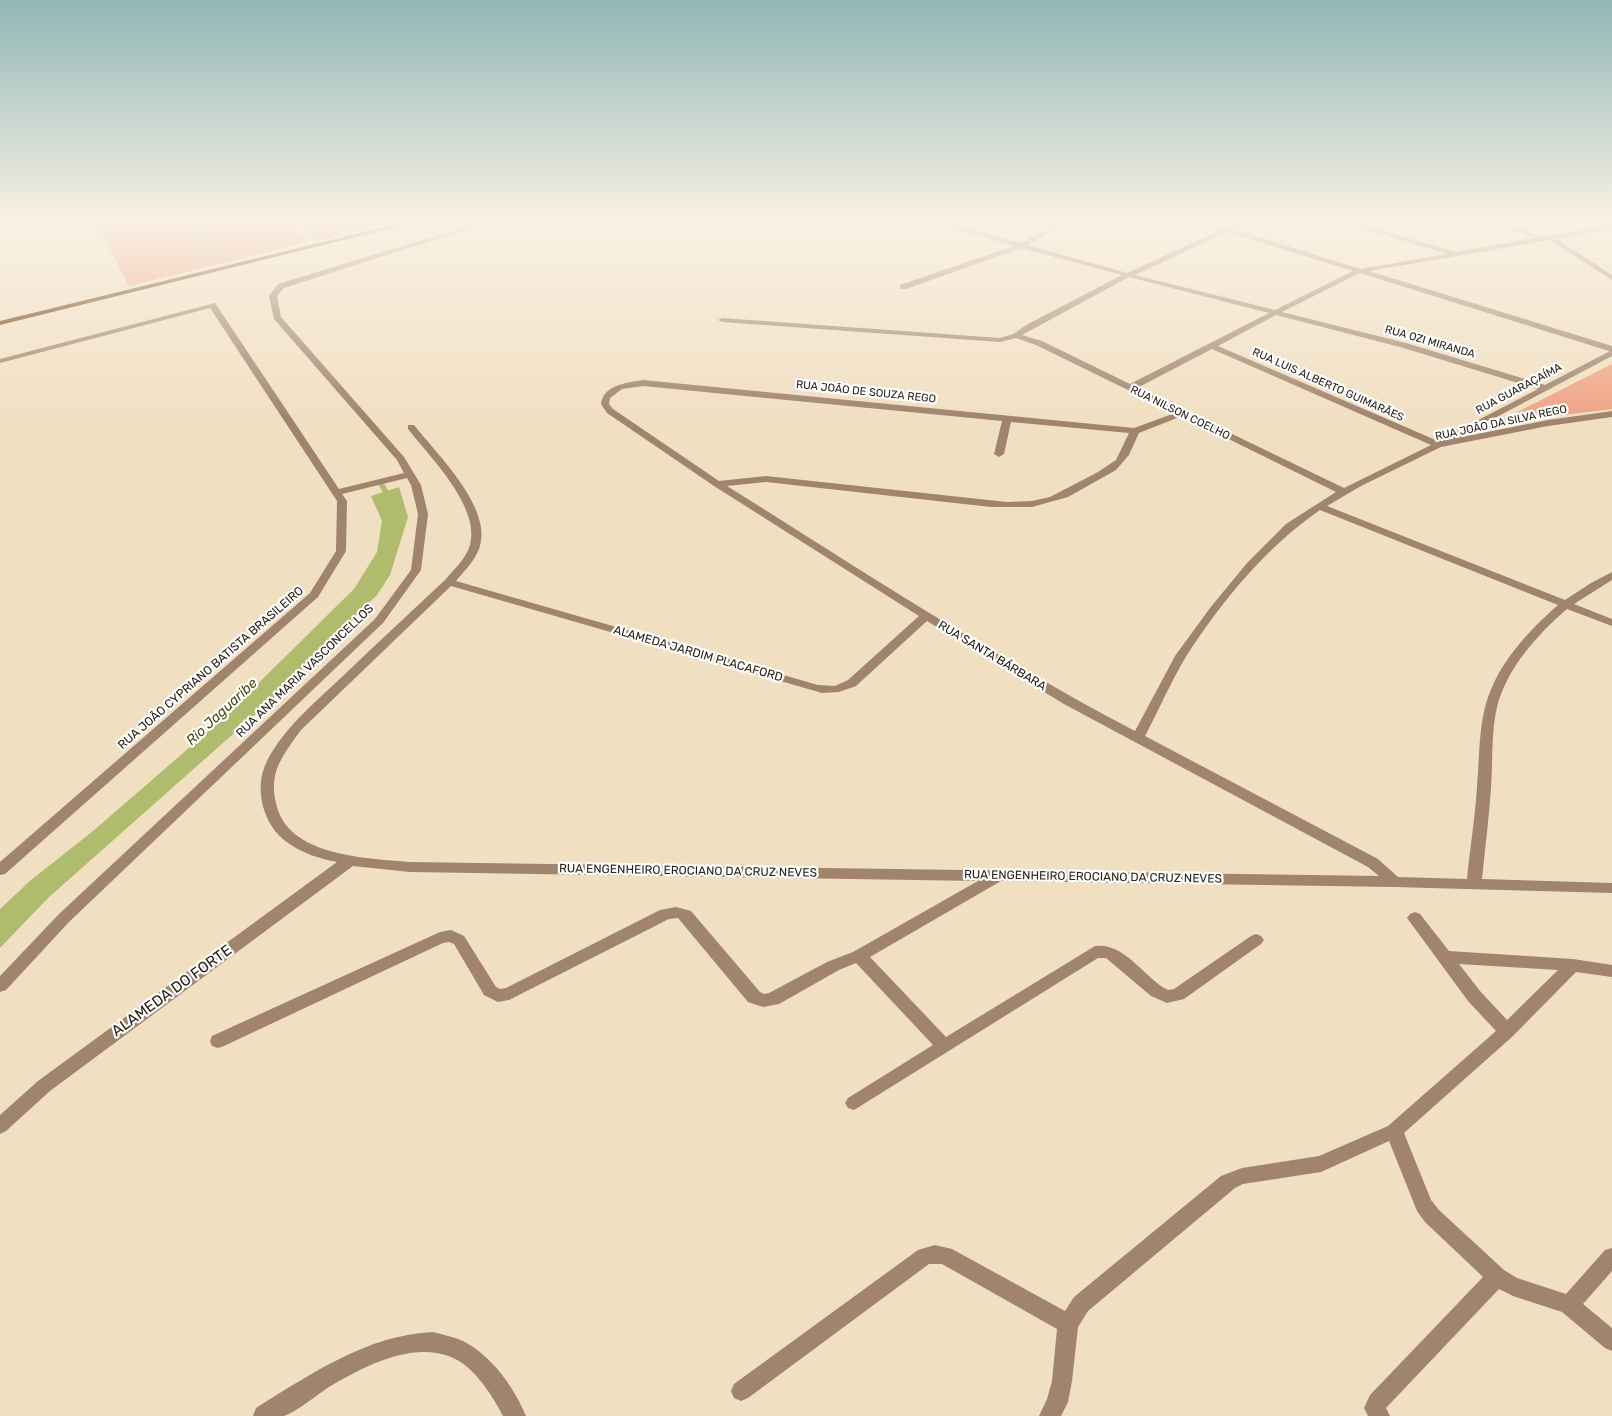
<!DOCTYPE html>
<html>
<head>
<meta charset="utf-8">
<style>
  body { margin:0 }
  canvas { display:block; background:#f1dfc2 }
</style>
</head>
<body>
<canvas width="1612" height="1416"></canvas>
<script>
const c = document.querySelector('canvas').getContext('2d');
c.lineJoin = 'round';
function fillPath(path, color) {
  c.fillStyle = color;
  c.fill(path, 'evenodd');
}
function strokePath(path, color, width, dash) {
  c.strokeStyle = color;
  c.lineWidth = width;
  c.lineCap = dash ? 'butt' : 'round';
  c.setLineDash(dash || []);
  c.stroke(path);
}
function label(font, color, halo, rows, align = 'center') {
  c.font = font + ' Rubik,sans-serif';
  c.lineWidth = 4.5;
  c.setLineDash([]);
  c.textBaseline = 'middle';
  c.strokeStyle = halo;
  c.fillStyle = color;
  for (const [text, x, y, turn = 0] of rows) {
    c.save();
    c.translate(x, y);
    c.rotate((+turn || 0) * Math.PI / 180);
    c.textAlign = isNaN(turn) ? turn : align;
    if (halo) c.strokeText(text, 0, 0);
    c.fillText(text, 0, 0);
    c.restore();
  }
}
const green = new Path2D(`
  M95,221H291L307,242L129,286Z
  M301,221H400L315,241Z
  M1612,364V409L1556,416L1482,430Z`);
const water = new Path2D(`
  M399,487L408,517L390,575L377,595L267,704L48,898L0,948V909L31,880L93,831L219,722L354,589L377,552L382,521L371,496Z`);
const streamFar1 = new Path2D(`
  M187,221L212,252`);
const stream = new Path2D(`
  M380,482L390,499`);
const minor = new Path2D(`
  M484,221H493L284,288L277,296L281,317L404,457L421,485L428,514L421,570L383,623L69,922L6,990L0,992V976L59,914L375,619L411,570L418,514L411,485L407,478L342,494L347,501L346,551L318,597L5,874L0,875V862L310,593L336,551L337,501L210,308L0,363V359L215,303L339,489L404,473L397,460L274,319L269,296L278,284Z
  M929,221H939L1021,243L1062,221H1069L1028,245L1127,273L1240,221H1248L1233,229L1361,269L1447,254L1338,221H1348L1456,252L1534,238L1491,221H1500L1543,237L1612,225V229L1557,239L1612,275V280L1550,240L1369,271L1612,346V356L1457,438L1548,420L1612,411V417L1548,426L1441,447L1361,486L1327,506L1565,600L1591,583L1612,572V580L1574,604L1612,619V626L1567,609C1537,635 1507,668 1497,707C1491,733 1493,761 1491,788C1489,818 1485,849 1482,879L1612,883V893L1394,887L1001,881L870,957L946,1037L1095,946C1125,942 1144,978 1168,990L1174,989L1251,936L1256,934L1261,936L1264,940L1261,944L1184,999L1167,1003L1151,996L1106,958H1098L854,1110L848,1108L845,1103L848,1098L933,1045L856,963L839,970L779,1004L763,1007L748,1002L678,918L669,919L509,1000L498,1002L484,995L454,944L449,942L443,943L224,1046L218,1048L212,1046L210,1041L212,1036L440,932L451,930L464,936L496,987L500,989L506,988L660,910L676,907L691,911L760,992L764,994L769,993L827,962L853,952L978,881L410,872L353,866L50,1091L6,1131L0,1134V1115L38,1081L337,862C320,859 302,853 288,843C263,826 253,788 267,761C285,726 317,701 345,674C378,642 412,611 445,580C454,569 466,559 470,545C481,507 429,456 408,429V425H414C436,453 492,507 480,546C476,560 465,570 456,581L818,685L835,686L848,680L919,616L714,486L607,413L601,404C604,384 627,383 643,380L1134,428L1175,413L1036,345L1016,338L1000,342L722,322L718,320L722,318L1000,338L1013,334L1028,324L1122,275L1021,248L906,289H900V285L1014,246ZM1227,232L1353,271L1275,310L1135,275ZM1360,273L1609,351H1610L1545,385L1406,343L1282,312ZM1129,277L1269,313L1130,384L1042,341L1022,335ZM1276,315L1400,347L1538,389L1438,441L1218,346ZM1212,349L1431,445L1344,488L1137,388ZM643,386L1002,421L994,454L999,457L1004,454L1011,422L1129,433L1116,460L1098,472L1050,497L1032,501L1007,502L766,476L719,481L613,409L609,404L610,398L622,389ZM1182,416L1336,492L1286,524L1247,563L1210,608L1175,656L1135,731C994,657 861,570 727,486L766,482L991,507H1032L1068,497L1116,470L1129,455L1139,433ZM1320,510L1558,605C1532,628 1507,654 1493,685C1478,716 1480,753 1477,787C1475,818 1470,848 1467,879L1398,877L1378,859L1145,736C1159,710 1171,681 1187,655C1222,601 1266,547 1320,510ZM451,586L822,693L839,692L856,686L927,621L1064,704L1368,867L1379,876L410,862C367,858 287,857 276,803C273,791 273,778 278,766C284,753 293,741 301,730Z
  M1415,912L1420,914L1449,951L1573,959L1612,965V977L1576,972L1513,1036L1404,1133L1431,1200L1439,1210L1504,1270L1517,1278L1566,1294L1605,1250L1612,1248V1271L1583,1304L1612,1328V1351L1605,1348L1562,1312L1513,1296L1499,1289L1386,1408L1390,1416H1368L1364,1408L1370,1395L1483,1277L1425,1222L1417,1211L1389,1141L1321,1172L1243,1184L1235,1188L1088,1311L1078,1327L1072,1381L1068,1402L1061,1416H1039L1047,1399L1052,1381L1057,1329L942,1264H929L748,1398L741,1401L734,1398L731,1391L734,1384L918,1250L935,1245L952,1249L1065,1311L1074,1297L1221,1176L1242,1168L1319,1156L1388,1126L1496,1031L1468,1001L1410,922L1407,918L1410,914ZM1459,964L1558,970L1507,1020L1480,991Z
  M433,1332C444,1335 454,1337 463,1341C492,1356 514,1387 526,1416H503C492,1395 474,1366 451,1357C411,1341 363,1367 329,1387C317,1395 296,1412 284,1416C276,1416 262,1416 253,1416L256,1408C311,1374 367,1335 433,1332Z`);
const major = new Path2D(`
  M409,221H420L0,325V321Z`);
const farStreetnames = [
  ["RUA OZI MIRANDA",1430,342,16],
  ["RUA LUIS ALBERTO GUIMARÃES",1328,385,24],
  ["RUA GUARAÇAÍMA",1519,389,-28],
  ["RUA JOÃO DE SOUZA REGO",866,392,6],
  ["RUA NILSON COELHO",1180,413,26],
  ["RUA JOÃO DA SILVA REGO",1501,423,-12]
];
const streetNames = [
  ["ALAMEDA JARDIM PLACAFORD",698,654,16],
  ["RUA SANTA BÁRBARA",992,656,31],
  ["RUA JOÃO CYPRIANO BATISTA BRASILEIRO",211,668,-41],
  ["RUA ANA MARIA VASCONCELLOS",305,671,-44],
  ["RUA ENGENHEIRO EROCIANO DA CRUZ NEVES",688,871,1],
  ["RUA ENGENHEIRO EROCIANO DA CRUZ NEVES",1093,877,1]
];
const waterNames = [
  ["Rio Jaguaribe",222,712,-43]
];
const nearStreetnames = [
  ["ALAMEDA DO FORTE",172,991,-36]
];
fillPath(green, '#efa284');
fillPath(water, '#afbc6d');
strokePath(streamFar1, '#afbc6d', 4.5);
strokePath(stream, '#afbc6d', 5.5);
fillPath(minor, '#a0846e');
fillPath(major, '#663704');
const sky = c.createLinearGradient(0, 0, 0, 419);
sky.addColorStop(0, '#91b7b7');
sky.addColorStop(0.53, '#f9f1e4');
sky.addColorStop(1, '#f9f1e400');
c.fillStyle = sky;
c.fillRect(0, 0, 1612, 419);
label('11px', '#292217', '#fff', farStreetnames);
label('12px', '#292217', '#fff', streetNames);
label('italic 14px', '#454c11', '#fff', waterNames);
label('15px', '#292217', '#fff', nearStreetnames);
</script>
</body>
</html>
